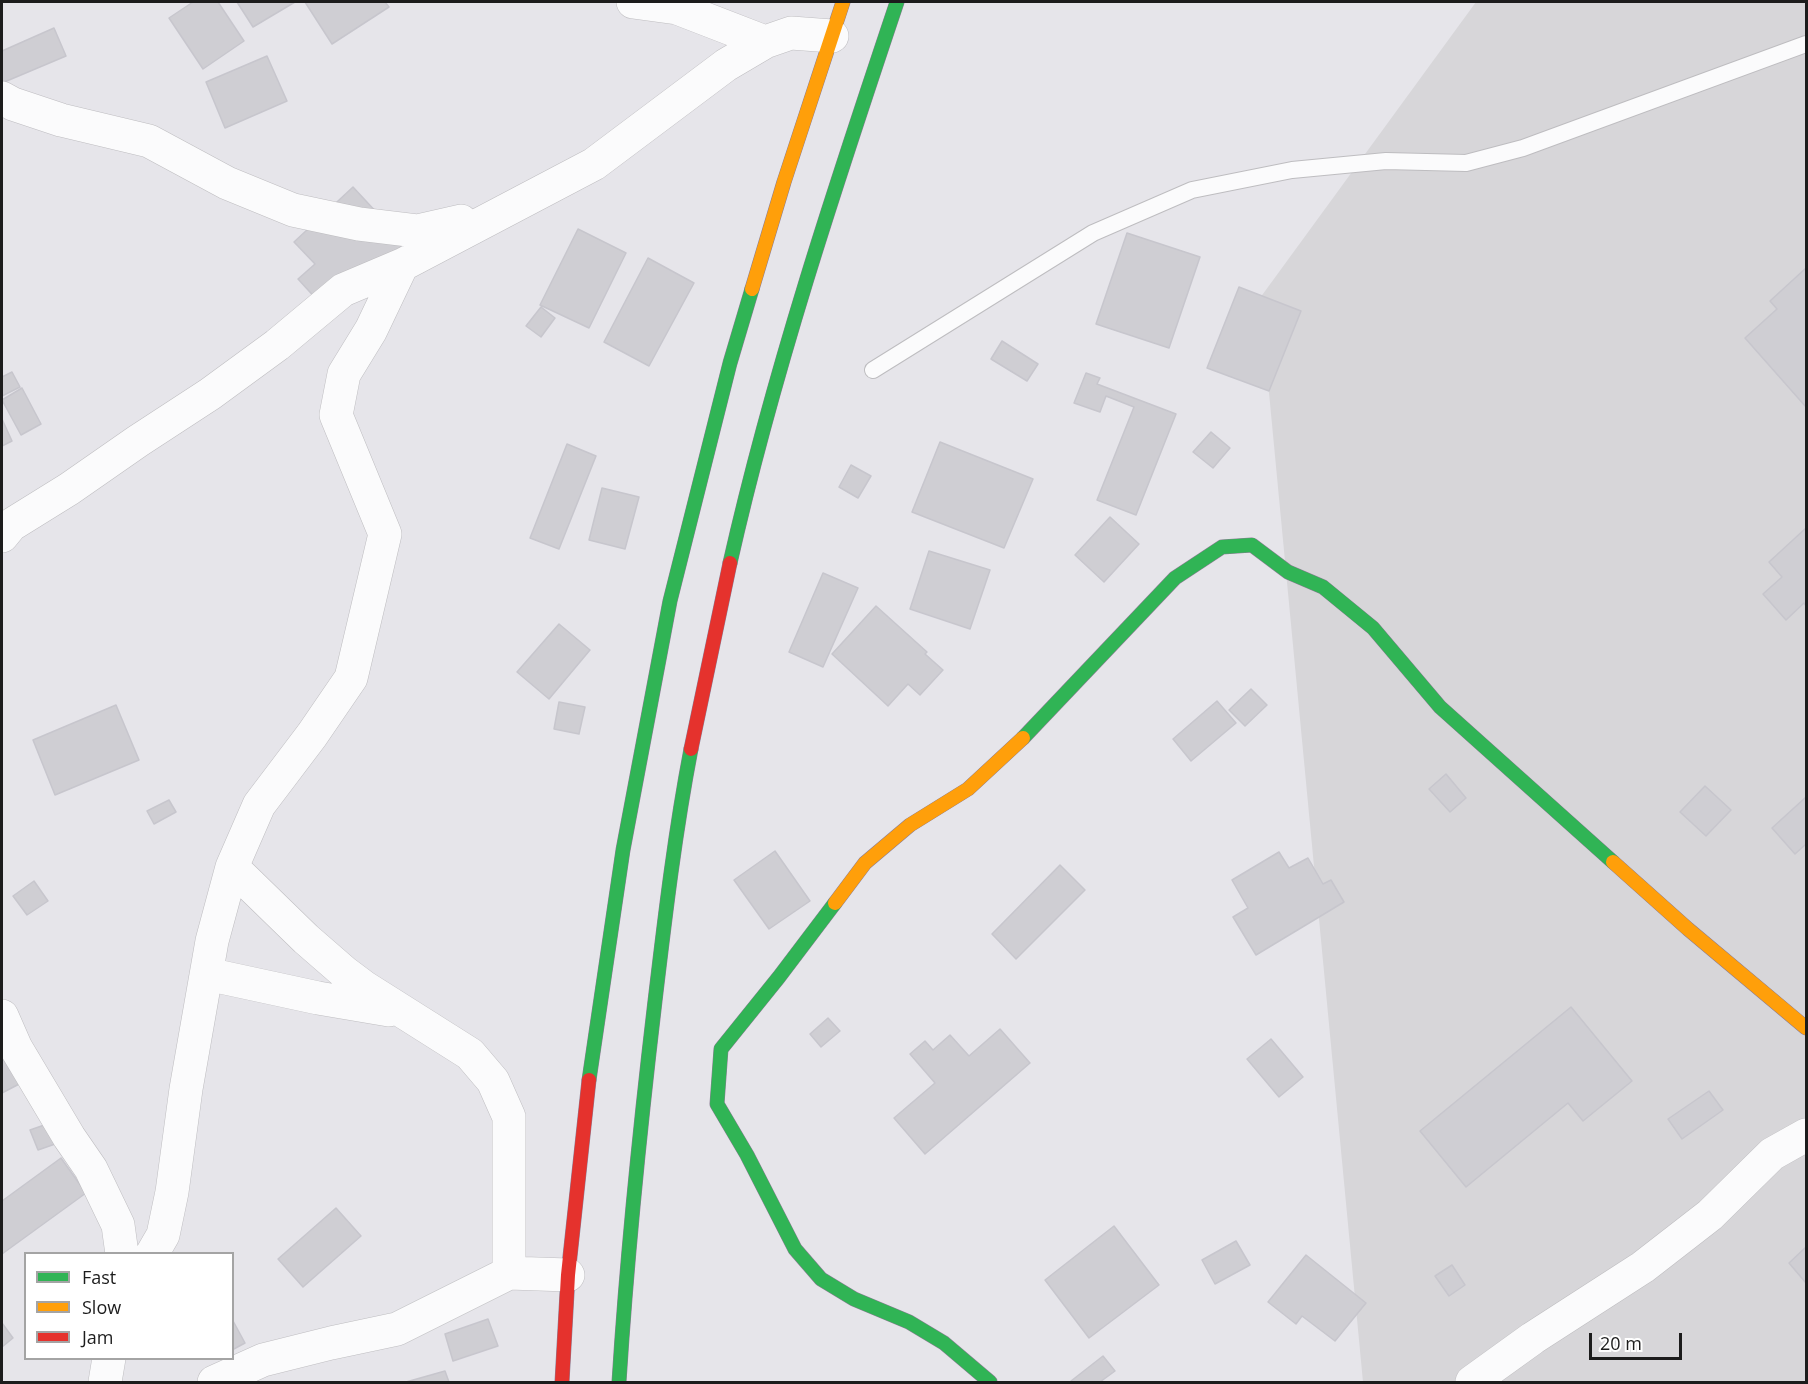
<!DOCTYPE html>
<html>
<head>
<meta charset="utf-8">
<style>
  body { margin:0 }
  #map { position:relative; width:1808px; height:1384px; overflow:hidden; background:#e6e5ea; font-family:"Open Sans",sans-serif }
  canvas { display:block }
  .frame { position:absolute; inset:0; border:3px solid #1c1c1c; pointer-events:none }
  .legend { position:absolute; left:24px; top:1252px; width:210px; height:108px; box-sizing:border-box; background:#fff; border:2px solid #a4a4a4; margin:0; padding:8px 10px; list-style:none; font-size:18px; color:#1c1c1c }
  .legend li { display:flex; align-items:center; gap:12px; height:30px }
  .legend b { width:30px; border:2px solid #a4a4a4 }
  .scale { position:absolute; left:1589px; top:1333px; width:93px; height:27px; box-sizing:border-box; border:3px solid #1c1c1c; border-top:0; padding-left:8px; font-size:18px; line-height:21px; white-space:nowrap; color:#1c1c1c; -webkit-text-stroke:4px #fff; paint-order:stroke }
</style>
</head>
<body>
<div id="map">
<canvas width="1808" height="1384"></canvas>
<div class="frame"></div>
<ul class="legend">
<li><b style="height:8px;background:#30b455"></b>Fast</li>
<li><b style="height:8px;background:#ff9f0a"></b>Slow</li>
<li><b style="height:8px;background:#e5322d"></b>Jam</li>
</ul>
<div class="scale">20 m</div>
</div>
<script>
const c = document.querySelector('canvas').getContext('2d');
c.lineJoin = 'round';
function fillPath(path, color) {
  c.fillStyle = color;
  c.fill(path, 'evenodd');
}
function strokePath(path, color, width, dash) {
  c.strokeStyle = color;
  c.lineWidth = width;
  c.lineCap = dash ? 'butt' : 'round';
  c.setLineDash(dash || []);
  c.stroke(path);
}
const residential = new Path2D(`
  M1476,2H1806V1382H1363L1260,298Z`);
const building = new Path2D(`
  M193,2H218L244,41L203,69L169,18Z
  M237,2H295L253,27Z
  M305,2H385L389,7L332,44Z
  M54,28L66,56L2,83V51Z
  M267,56L287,101L225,128L206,82Z
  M353,187L405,243L329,313L298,279L315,264L294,242Z
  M578,229L626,253L589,328L540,305Z
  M1127,233L1200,257L1169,348L1096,324Z
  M648,258L694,283L649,366L604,342Z
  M1806,268V407L1745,338L1777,309L1770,301Z
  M1239,287L1301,311L1269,391L1207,368Z
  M541,307L555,318L541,337L526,326Z
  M1002,341L1038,364L1027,381L991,359Z
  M12,372L20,387L2,396V377Z
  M1086,373L1100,378L1097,384L1176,414L1136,515L1097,500L1134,407L1106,396L1100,412L1074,403Z
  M22,388L41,424L21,435L2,400Z
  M2,419L12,441L2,446Z
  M1211,432L1230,448L1213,468L1193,452Z
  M940,442L1033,479L1004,548L912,512Z
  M567,444L596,456L559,549L530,538Z
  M851,465L871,476L858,498L839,487Z
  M602,488L639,497L625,549L589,540Z
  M1110,517L1139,544L1104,582L1075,555Z
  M1806,528V606L1804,603L1786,620L1763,594L1782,577L1769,562Z
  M929,551L990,570L970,629L910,609Z
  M823,573L858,588L823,667L789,652Z
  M876,606L927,652L925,654L943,670L920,695L908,684L888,706L832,654Z
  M559,624L590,650L549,699L517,672Z
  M1251,689L1267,705L1245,726L1229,710Z
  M1217,701L1236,723L1191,761L1173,739Z
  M559,702L585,707L579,734L554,729Z
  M116,705L139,760L55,795L33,740Z
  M1446,774L1466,798L1450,812L1429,789Z
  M1705,786L1731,810L1706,836L1680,812Z
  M1806,797V844L1795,854L1772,828Z
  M169,800L176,812L154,824L147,811Z
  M775,851L810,901L769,929L734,880Z
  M1279,852L1289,868L1308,858L1323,884L1331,880L1344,902L1256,955L1233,917L1248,908L1232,880Z
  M1060,865L1085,890L1016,959L992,934Z
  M34,881L48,901L27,915L13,896Z
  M1571,1007L1632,1081L1583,1121L1568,1103L1466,1187L1420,1131Z
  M828,1018L840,1031L821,1047L810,1034Z
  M1000,1029L1030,1063L925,1154L894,1118L935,1083L910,1054L925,1041L933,1050L950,1035L969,1056Z
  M1271,1039L1303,1077L1279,1097L1247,1059Z
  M2,1047L23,1082L2,1093Z
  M1709,1091L1723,1110L1682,1139L1668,1119Z
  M50,1123L58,1143L38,1150L30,1130Z
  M61,1158L86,1193L2,1254V1201Z
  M336,1208L361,1236L303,1287L278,1259Z
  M1114,1226L1159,1285L1089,1338L1045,1280Z
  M1236,1241L1250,1265L1215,1284L1202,1260Z
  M1806,1247V1283L1789,1263Z
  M1306,1255L1366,1303L1335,1341L1302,1316L1296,1324L1268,1302Z
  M1452,1265L1465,1285L1449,1296L1435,1276Z
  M232,1319L245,1343L232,1350Z
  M488,1319L498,1346L453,1361L445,1334Z
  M2,1323L13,1338L2,1347Z
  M1103,1356L1115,1371L1100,1382H1072L1071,1381Z
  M445,1371L449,1382H406Z`);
const lane = new Path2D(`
  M873,370L1093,233L1192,190L1292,170L1386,161L1466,163L1523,148L1806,44`);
const street = new Path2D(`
  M633,2L677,8L765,42
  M2,98L13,104L61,120L149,141L227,183L293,210L359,224L417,231L461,221
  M2,536L11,525L69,489L138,441L210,394L277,345L343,290L402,265L594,164L726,65L765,42L791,33L832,36
  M232,867L306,939L344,972L364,987L470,1054L493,1081L509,1117V1273
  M207,974L318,998L389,1010
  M2,1016L16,1048L69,1137L91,1169L118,1225L122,1254
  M152,1254L163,1235L172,1192L186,1089L212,941L232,867L259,805L312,735L351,678L385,534L336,415L344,374L371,330L402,265
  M105,1382L109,1358
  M214,1382L263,1360L331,1343L397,1329L509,1273L568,1275
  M1472,1382L1533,1338L1643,1267L1710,1215L1772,1154L1806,1135`);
const fast = new Path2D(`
  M730,563C773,373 835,187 897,2
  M1023,738L1175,578L1222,547L1252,545L1288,572L1323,587L1373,628L1440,707L1613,862
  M835,903L779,977L721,1049L717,1104L747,1155L795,1249L821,1279L854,1299L909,1322L944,1343L990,1382
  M589,1080L623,850L670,601L730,363L752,289
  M619,1382C627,1255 640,1128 655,1001C665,917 675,832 691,749`);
const slow = new Path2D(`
  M752,289L784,182L843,2
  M1613,862L1688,929L1806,1028
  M835,903L865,863L910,825L968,789L1023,738`);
const jam = new Path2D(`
  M691,749L730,563
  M562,1382L568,1275L589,1080`);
fillPath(residential, '#d7d6d9');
fillPath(building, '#cfced3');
strokePath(building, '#c7c6cd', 1.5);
strokePath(lane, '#bebdc0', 18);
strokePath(street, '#bebdc0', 34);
strokePath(fast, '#8c7d94', 15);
strokePath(slow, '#8c7d94', 15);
strokePath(jam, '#8c7d94', 15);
strokePath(lane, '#fbfbfc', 16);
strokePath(street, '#fbfbfc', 33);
strokePath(fast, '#30b455', 14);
strokePath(slow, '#ff9f0a', 14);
strokePath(jam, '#e5322d', 14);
</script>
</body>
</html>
